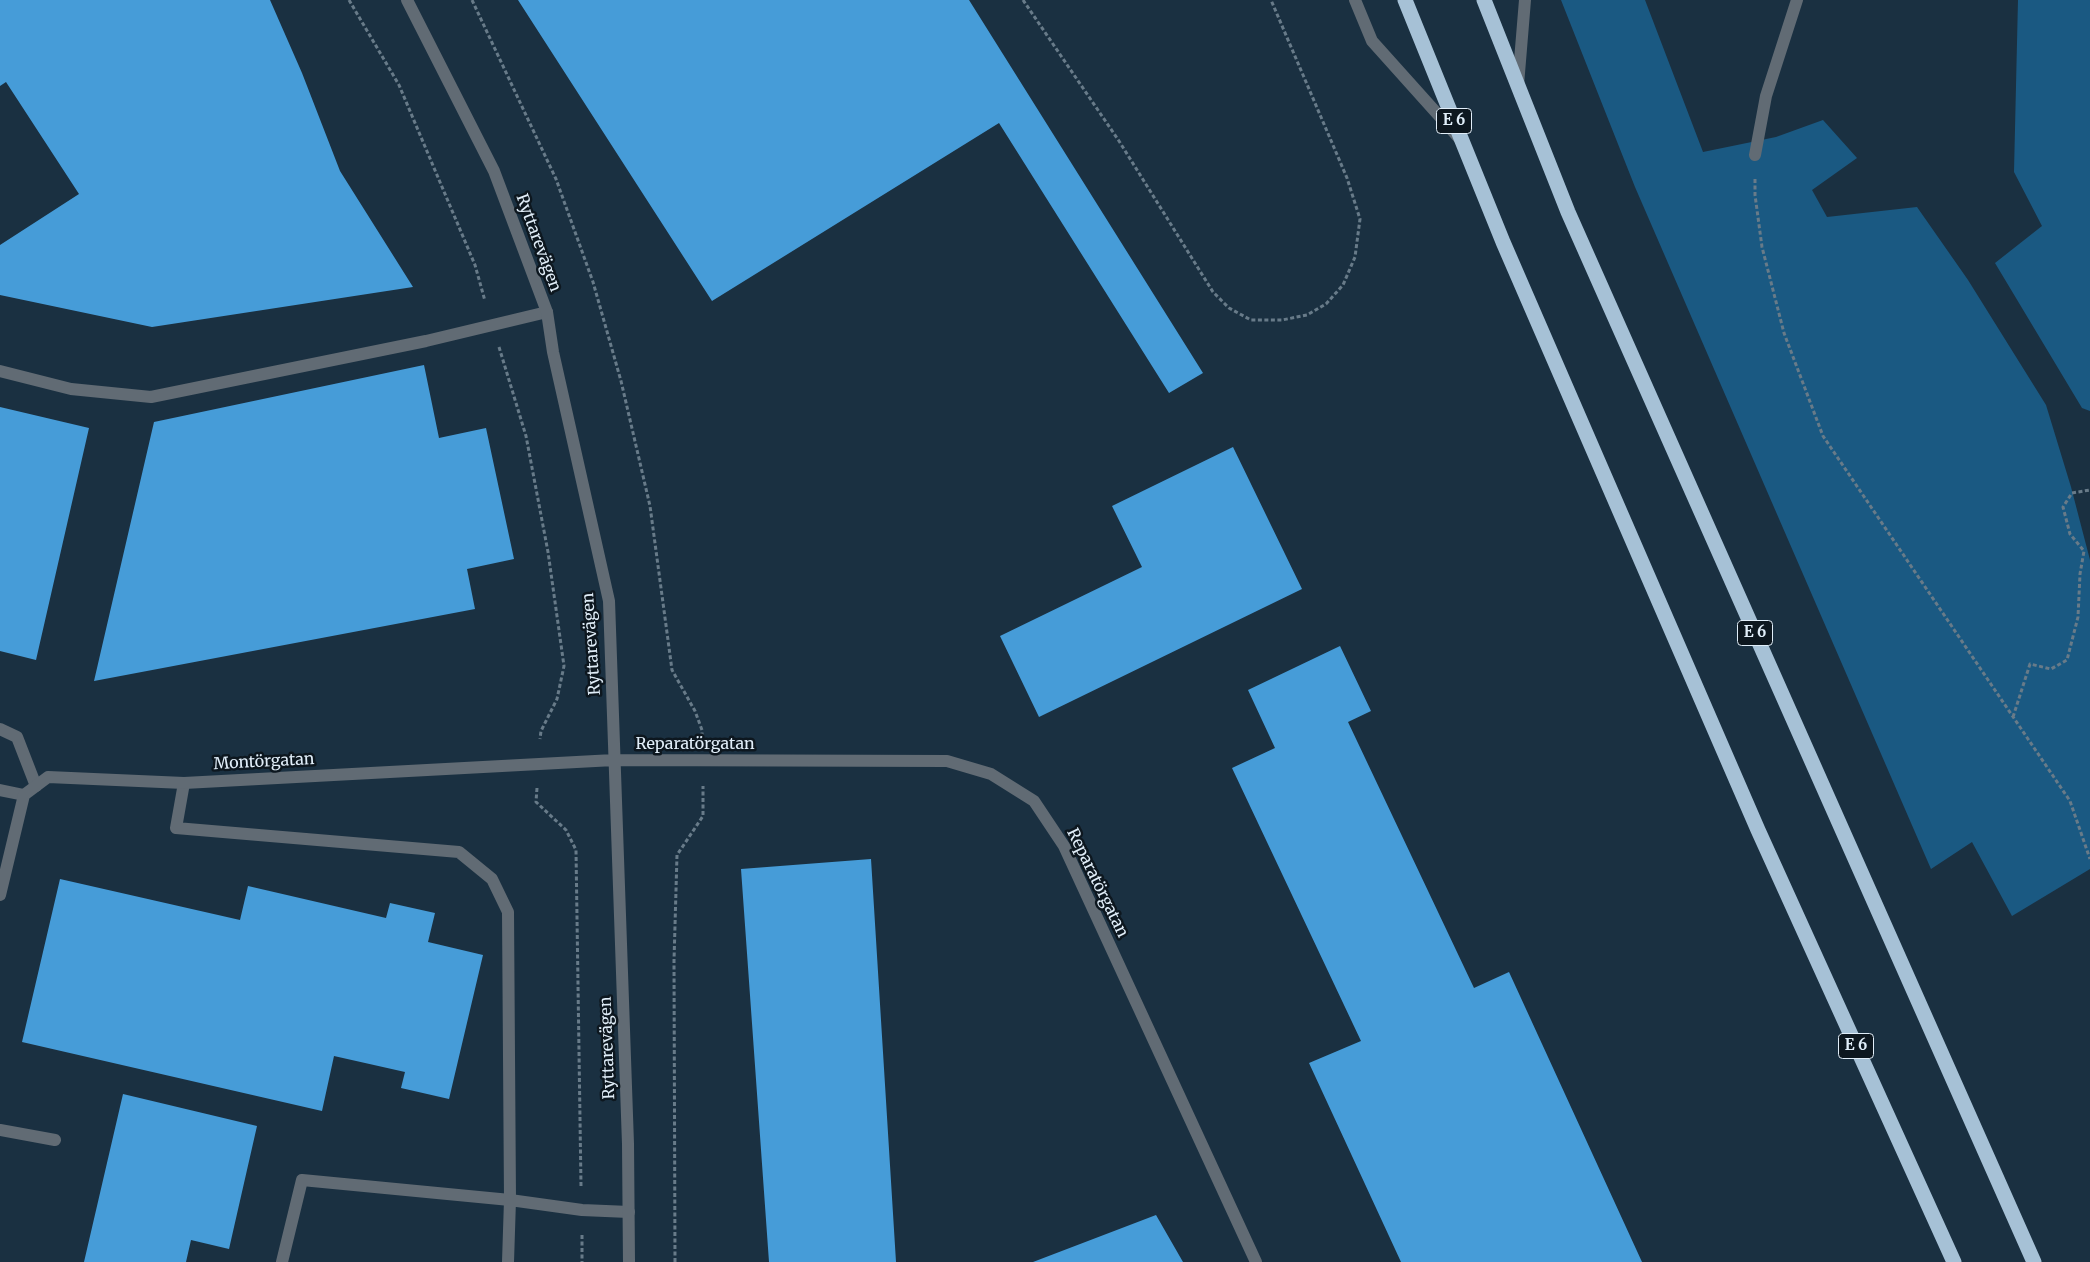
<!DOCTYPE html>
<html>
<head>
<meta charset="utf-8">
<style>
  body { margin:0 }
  canvas { display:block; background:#1a3041 }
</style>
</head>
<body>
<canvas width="2090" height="1262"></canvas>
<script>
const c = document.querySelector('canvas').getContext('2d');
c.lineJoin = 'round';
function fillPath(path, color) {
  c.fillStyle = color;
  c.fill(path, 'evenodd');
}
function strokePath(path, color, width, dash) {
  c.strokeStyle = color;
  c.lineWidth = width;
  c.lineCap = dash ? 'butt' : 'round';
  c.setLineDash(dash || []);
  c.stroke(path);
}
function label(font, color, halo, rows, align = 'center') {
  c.font = font + ' Merriweather,serif';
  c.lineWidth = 5;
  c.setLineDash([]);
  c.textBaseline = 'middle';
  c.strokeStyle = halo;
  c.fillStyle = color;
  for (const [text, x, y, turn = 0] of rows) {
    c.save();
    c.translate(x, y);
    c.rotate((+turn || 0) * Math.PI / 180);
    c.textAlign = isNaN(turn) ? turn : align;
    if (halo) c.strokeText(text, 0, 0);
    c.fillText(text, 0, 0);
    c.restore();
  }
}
const green = new Path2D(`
  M1561,0H1645L1703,152L1776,137L1823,120L1857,158L1812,190L1827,217L1917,207L1968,280L2046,405L2071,487L2090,560V869L2012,916L1972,842L1931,869L1635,187Z
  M2018,0H2090V411L2082,408L1995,263L2042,226L2014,172Z`);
const building = new Path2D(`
  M0,0H270L302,73L340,171L413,287L152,327L0,295V245L79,194L6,82L0,86Z
  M518,0H969L1203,373L1169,393L999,123L712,301Z
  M424,365L439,438L486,428L514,559L467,569L475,609L94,681L154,422Z
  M0,407L89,428L36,660L0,651Z
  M1233,447L1302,589L1039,717L1000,636L1142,567L1112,506Z
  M1340,646L1371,711L1348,722L1474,988L1509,972L1642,1262H1401L1309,1063L1361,1041L1232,768L1275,748L1248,690Z
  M871,859L896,1262H769L741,869Z
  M60,879L240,920L248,886L386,918L390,903L435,913L428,942L483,955L449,1099L401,1088L405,1072L334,1056L322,1111L22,1042Z
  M123,1094L257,1126L229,1249L191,1240L186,1262H84Z
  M1156,1215L1183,1262H1033Z`);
const path = new Path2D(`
  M349,0L399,85L475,265L485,301
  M472,0L556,179L593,282L621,381L650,506L672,670L695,711L702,730V737
  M1023,0L1119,141L1213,292L1229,308L1251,320H1282L1307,315L1326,304L1343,285L1355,257L1360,219L1347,178L1271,0
  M1755,179V195L1762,247L1784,333L1823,436L2070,801L2090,859
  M499,347L526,436L548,552L564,666L557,699L541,731L540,739
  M2013,717L2030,664L2051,669L2067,660L2078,617L2080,574L2084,551L2070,534L2063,507L2072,493L2090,490
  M537,788L536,802L566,830L576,850L581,1186
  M582,1235V1262
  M675,1262L674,961L677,855L703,816V786`);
const lane = new Path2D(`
  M1355,0L1372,41L1459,138
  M1518,85L1525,0
  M0,371L71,389L151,397L426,341L547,312
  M0,729L17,737L36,786
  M184,783L176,828L459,852L492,879L508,912L510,1200L508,1262
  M0,790L24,795
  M0,1130L55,1140
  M282,1262L302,1180L510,1200L582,1210L629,1212`);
const street = new Path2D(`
  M407,0L494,171L547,312L553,352L609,601L628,1144L629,1262
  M1755,155L1766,96L1797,0
  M0,895L24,795L48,777L184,783L614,760L947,761L991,774L1034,801L1064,846L1256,1262`);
const highway = new Path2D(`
  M1405,0L1503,242L1758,830L1954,1262
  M1484,0L1568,212L2034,1262`);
const shields = [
  [1454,121,35],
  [1755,633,35],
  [1856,1046,35]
];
const shieldNames = [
  ["E 6",1454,121],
  ["E 6",1755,633],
  ["E 6",1856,1046]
];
const streetNames = [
  ["Ryttarevägen",538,243,70],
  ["Ryttarevägen",592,644,-94],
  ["Reparatörgatan",695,744],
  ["Montörgatan",264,762,-3],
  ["Reparatörgatan",1097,883,64],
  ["Ryttarevägen",608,1048,-92]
];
fillPath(green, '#1a5982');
fillPath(building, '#469cd8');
strokePath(path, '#687b89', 3, [4, 2.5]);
strokePath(lane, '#616b74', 12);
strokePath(street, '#616b74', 12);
strokePath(highway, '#a6c1d6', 15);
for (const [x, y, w] of shields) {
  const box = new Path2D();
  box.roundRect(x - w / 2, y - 12.5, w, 25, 4);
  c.fillStyle = '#0d171f';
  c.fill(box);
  strokePath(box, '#e1eef9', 1);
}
label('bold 15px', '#e1eef9', null, shieldNames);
label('16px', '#e1eef9', '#0d171f', streetNames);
</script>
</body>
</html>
